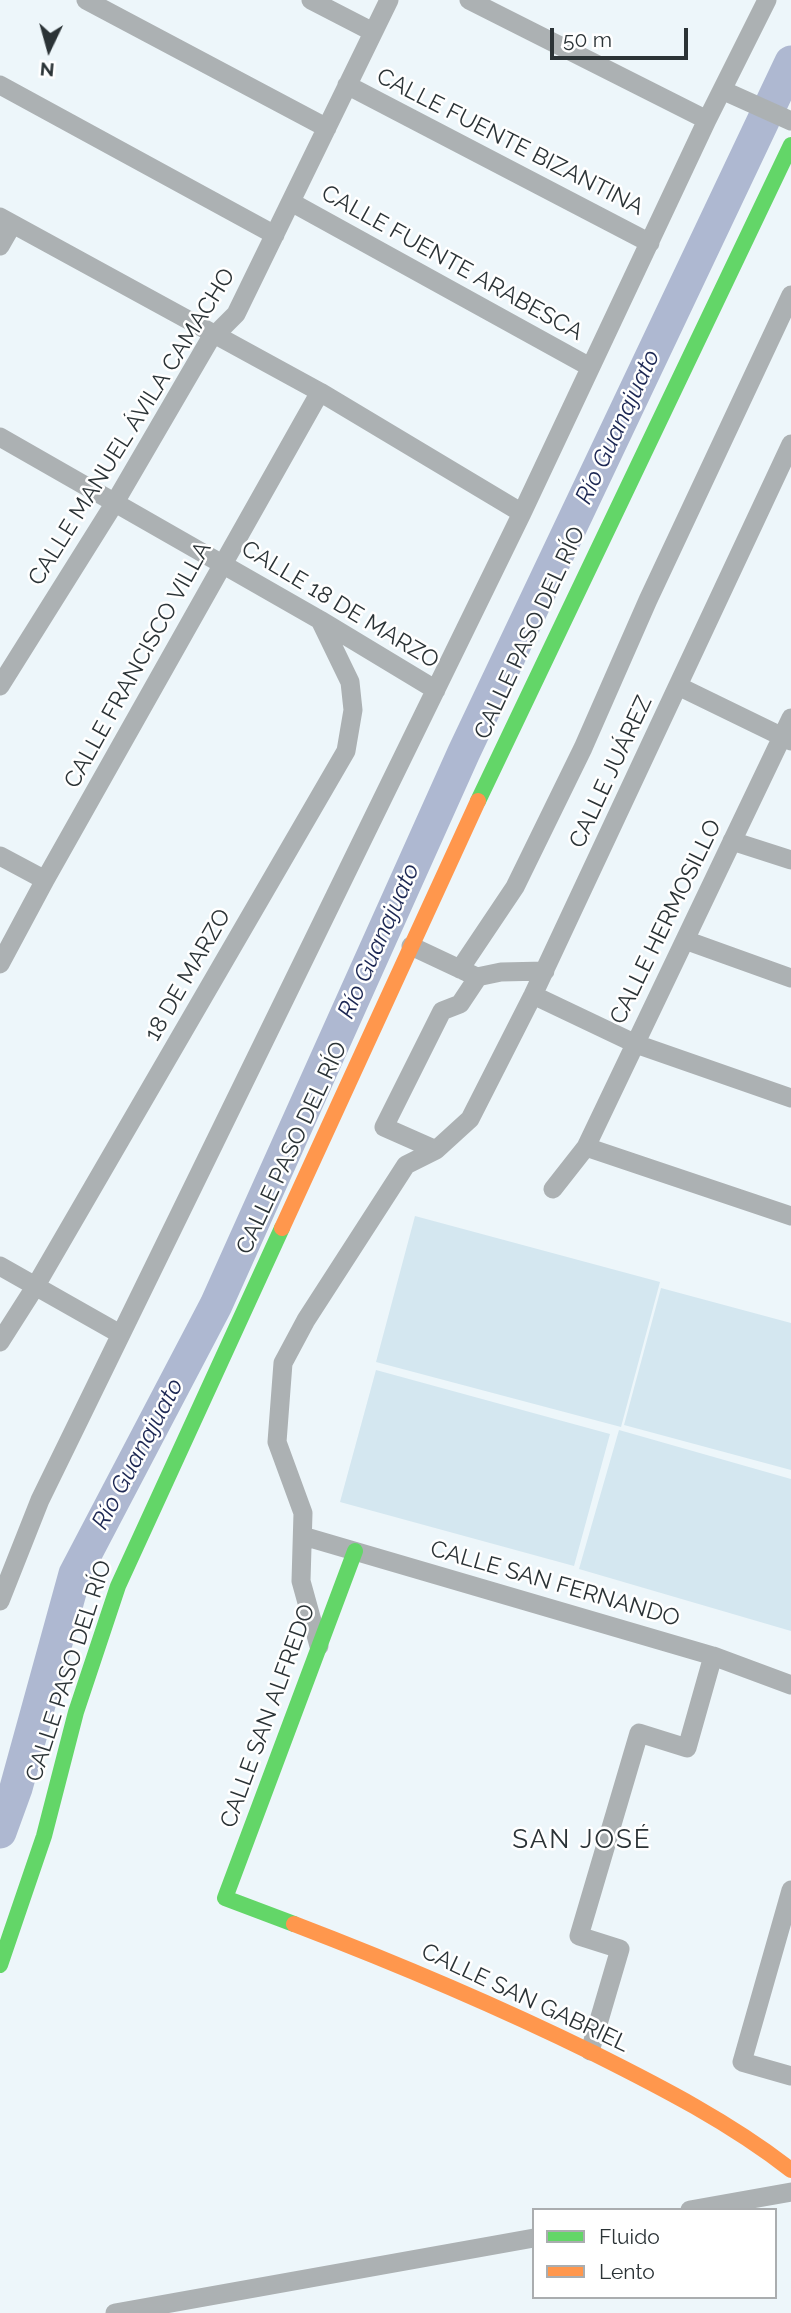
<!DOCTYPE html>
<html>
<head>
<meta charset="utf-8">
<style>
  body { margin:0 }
  #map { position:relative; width:791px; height:2313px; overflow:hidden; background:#edf6fa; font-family:Raleway,sans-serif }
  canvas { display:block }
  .legend { position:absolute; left:532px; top:2208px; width:245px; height:91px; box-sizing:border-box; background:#fff; border:2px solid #aaadaf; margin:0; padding:9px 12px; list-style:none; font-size:21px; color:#2b3336 }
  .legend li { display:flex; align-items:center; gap:14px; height:35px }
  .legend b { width:35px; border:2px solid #aaadaf }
  .north { position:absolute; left:14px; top:14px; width:70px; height:70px; -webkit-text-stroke:5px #fff; paint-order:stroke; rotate:185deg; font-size:19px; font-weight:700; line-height:28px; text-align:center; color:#2b3336 }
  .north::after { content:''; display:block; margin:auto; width:24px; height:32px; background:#2b3336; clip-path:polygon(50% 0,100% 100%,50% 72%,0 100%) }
  .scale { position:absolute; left:550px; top:28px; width:138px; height:32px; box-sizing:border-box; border:4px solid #2b3336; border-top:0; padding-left:9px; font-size:21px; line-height:24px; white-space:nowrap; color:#2b3336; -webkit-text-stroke:5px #fff; paint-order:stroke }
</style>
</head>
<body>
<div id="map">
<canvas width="791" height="2313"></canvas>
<ul class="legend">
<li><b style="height:9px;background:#63d668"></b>Fluido</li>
<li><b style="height:9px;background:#ff974d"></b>Lento</li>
</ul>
<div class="north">N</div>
<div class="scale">50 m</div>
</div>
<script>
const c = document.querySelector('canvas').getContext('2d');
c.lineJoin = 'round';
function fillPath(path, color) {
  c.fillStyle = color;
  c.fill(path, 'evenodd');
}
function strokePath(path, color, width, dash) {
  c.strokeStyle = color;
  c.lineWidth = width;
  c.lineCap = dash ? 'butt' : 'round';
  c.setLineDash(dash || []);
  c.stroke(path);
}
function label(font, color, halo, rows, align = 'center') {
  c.font = font + ' Raleway,sans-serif';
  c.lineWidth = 5;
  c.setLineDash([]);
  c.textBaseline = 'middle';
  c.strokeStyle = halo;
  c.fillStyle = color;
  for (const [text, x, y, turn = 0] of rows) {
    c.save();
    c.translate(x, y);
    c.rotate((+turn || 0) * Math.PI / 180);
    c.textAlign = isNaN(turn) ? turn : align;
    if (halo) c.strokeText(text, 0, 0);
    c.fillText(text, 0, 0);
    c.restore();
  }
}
const green = new Path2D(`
  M415,1216L660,1282L621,1427L376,1362Z
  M661,1288L791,1323V1470L624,1425Z
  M376,1370L610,1434L574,1566L340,1502Z
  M619,1430L791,1479V1631L579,1569Z`);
const river = new Path2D(`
  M0,1832L16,1788L75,1574L216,1305L464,752L791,62`);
const street = new Path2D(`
  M86,0L327,128
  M311,0L373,32
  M469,0L707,120
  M0,85L275,235
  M347,85L650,243
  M722,90L791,121
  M291,202L590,367
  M0,217L320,392L522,513
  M0,246L12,225
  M0,437L320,620L436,690
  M0,686L114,504L209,341L236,314L389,0
  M678,686L791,741
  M732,841L791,860
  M0,856L45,880
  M685,940L791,978
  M411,946L477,977L501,972L545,971
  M0,964L45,880L320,392
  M460,969L515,887L583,748L648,600L791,295
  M533,995L636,1044L791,1098
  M586,1147L791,1216
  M436,1150L384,1127L442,1011L460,1004L478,977
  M553,1189L586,1147L791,718
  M0,1266L120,1334
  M0,1342L35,1287L346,751L353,710L350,682L320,620
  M303,1536L713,1656L791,1685
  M0,1601L40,1500L522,513L707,120L767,0
  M319,1646L301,1581L303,1513L277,1442L283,1363L306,1320L406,1165L436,1150L470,1119L533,995L791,444
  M791,1890L742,2062L791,2076
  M590,2051L620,1949L579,1936L639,1733L687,1748L713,1656
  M690,2210L791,2192
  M115,2313L534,2238`);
const fast = new Path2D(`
  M478,801L791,145
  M294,1924L225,1898L355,1551
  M0,1965L44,1836L76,1712L118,1586L282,1228`);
const slow = new Path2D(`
  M282,1228L478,801
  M294,1924C396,1963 495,2005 593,2053C661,2087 731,2123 791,2170`);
const streetNames = [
  ["CALLE FUENTE BIZANTINA",510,142,27],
  ["CALLE FUENTE ARABESCA",452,263,29],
  ["CALLE MANUEL ÁVILA CAMACHO",132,427,-58],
  ["CALLE 18 DE MARZO",340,605,31],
  ["CALLE PASO DEL RÍO",530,633,-65],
  ["CALLE FRANCISCO VILLA",138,665,-61],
  ["CALLE JUÁREZ",611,772,-65],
  ["CALLE HERMOSILLO",666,922,-64],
  ["18 DE MARZO",188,975,-60],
  ["CALLE PASO DEL RÍO",292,1148,-65],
  ["CALLE SAN FERNANDO",555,1584,16],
  ["CALLE PASO DEL RÍO",69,1671,-72],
  ["CALLE SAN ALFREDO",268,1716,-70],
  ["CALLE SAN GABRIEL",525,1998,25]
];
const waterNames = [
  ["Río Guanajuato",618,427,-65],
  ["Río Guanajuato",379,941,-66],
  ["Río Guanajuato",138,1454,-62]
];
const quarterNames = [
  ["SAN JOSÉ",582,1840]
];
fillPath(green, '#d4e7f0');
strokePath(river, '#aeb8d1', 33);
strokePath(street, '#acb1b3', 19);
strokePath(fast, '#63d668', 16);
strokePath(slow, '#ff974d', 16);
label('23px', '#2b3336', '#fff', streetNames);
label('italic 24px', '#1c2753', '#fff', waterNames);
c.letterSpacing = '2px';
label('26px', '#2b3336', '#fff', quarterNames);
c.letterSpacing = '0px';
</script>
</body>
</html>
